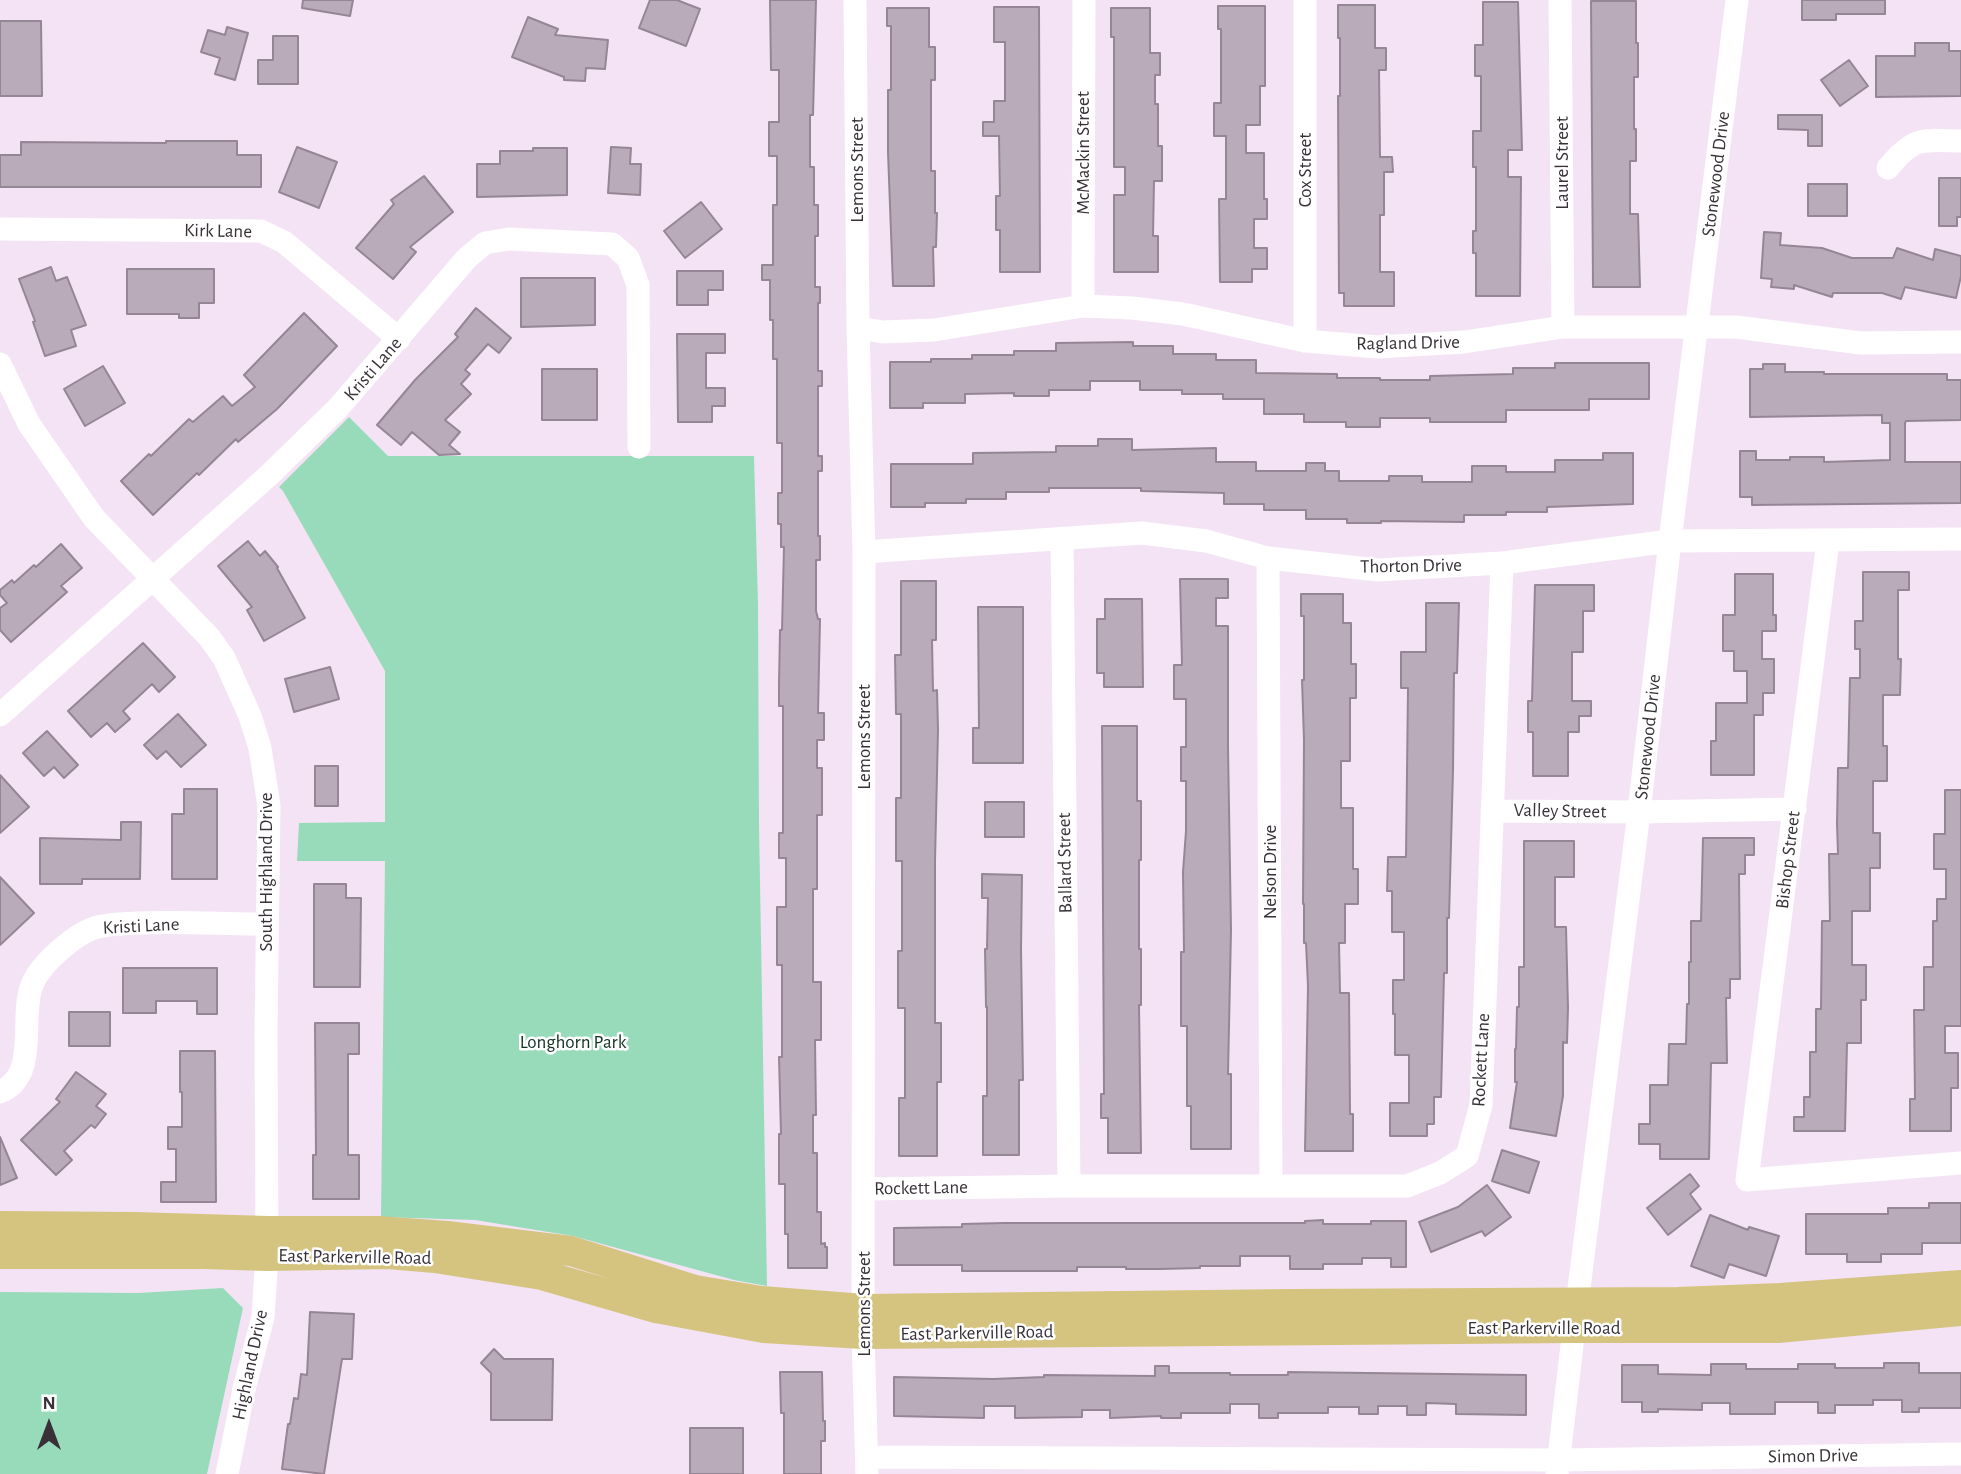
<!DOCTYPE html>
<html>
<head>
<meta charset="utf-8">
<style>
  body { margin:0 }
  #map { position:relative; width:1961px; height:1474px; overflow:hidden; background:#f4e3f4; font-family:"Alegreya Sans",sans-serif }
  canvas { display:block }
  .north { position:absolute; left:14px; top:1390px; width:70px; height:70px; -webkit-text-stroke:5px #fff; paint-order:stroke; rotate:0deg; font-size:19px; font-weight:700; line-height:28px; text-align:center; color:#383238 }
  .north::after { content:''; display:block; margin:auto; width:24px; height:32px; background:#383238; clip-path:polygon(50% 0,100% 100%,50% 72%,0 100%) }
</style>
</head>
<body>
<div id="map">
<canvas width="1961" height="1474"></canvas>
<div class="north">N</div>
</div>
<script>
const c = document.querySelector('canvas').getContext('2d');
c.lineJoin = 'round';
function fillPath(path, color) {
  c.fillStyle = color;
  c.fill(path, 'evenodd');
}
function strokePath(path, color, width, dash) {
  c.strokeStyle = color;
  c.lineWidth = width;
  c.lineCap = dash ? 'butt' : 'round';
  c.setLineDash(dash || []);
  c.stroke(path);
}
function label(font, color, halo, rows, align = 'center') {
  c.font = font + ' "Alegreya Sans",sans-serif';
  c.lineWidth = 5;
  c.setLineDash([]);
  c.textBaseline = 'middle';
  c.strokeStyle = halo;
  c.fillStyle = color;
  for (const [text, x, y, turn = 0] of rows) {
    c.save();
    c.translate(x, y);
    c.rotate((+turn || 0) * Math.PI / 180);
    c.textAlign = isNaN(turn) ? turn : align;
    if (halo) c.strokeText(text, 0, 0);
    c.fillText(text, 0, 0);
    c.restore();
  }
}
const green = new Path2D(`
  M349,417L388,456H754L758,604L759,824L767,1286L734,1280L573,1236L475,1220L381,1217L385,861H297L299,823L385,822V671L283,491L279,487Z
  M223,1288L243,1308L207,1474H0V1292L138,1293Z`);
const building = new Path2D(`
  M303,0H353L350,16L302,8Z
  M650,0H677L700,9L686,46L639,28Z
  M770,0H816L813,115H810V167H814V205H818V236H815V287H820V303H818V371H822V386H818V456H822V471H818V536H820V560H816V611L818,619H820L818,713H824V740H817V768H822V815H817V889H813V982H821V1040H815L816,1115H813V1153H817V1212H821V1244L825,1243V1247H827V1268H788V1234H785V1184H779V1134H781L779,1057H782V965H777V907H786V858H779V833H783V706H779V684L780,630H782L784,547H781V524H778V493H782V443H777V359H773V320H770V280H762V265H773V205H777V156H769V122H779V70H771Z
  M1802,0H1885V14H1836V20H1802Z
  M1591,1H1636V43H1638V77H1634V129H1636V161H1630V214H1638L1640,287H1593Z
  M1483,2H1518L1522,150H1508V177H1521L1520,296H1476V253H1473V231H1476V167H1473V131H1481V76H1475V45H1483Z
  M1338,5H1375V48H1386V70H1379L1380,157H1392L1393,172H1384V215H1380V272H1394V306H1344V293H1339L1338,96H1340V38H1338Z
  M1218,6H1265V86H1260V125H1246V153H1264V199H1267V219H1254V248H1267V269H1252V282H1220L1219,199H1226V136H1214V103H1221V29H1218Z
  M994,7H1039L1040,272H1000V230H996V196H1000L999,136H983V122H994V101H1005V42H994Z
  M887,8H929V47H935V80H931V171H935V213H937L936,247H933L934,286H893L888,152V90H891V26H887Z
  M1111,8H1150V53H1160V75H1155V104H1158V146H1162V181H1154L1153,236H1158V272H1114V195H1125V167H1114V37H1111Z
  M528,17L558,29L555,35L608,40L605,69L586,68L585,81L564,80V77L512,57Z
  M0,21H41L42,96H0Z
  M227,27L248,33L235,80L215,74L220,58L201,52L208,30L225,35Z
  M273,36H298V84H258V60H273Z
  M1915,43H1949V51H1961V96L1876,97V56H1915Z
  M1849,60L1868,86L1840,106L1821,80Z
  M1778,115H1822V146H1808V130L1778,129Z
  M166,141H237V155H261V187H0V155H21V142L166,143Z
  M297,147L337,162L319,208L279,192Z
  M611,147L631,148L630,164H641L640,195L608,193Z
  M533,148H567V195L477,197V164H500V151H533Z
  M424,176L453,212L410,247L416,252L393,279L356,248L394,204L391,200Z
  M1939,178H1961V217H1957V226H1939Z
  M1808,184H1847V216H1808Z
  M701,202L722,229L685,258L664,231Z
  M1764,232L1781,233L1780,245L1822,248L1852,258H1893L1897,248L1933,260L1935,249L1961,256V276L1956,298L1905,287L1901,299L1882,293H1833L1832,297L1794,285V289L1771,287L1772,279L1761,278Z
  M51,267L56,281L67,277L86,325L71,330L76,346L45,356L33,322L35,321L19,279Z
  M127,269H214V303H199V318H179V314H127Z
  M677,271H723V290H708V305H677Z
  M521,278H595V325L521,327Z
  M476,308L511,338L499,353L488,344L465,370L470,374L461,384L471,394L445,420L460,432L449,445L460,454L439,455L412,432L401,445L377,425L415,380L458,337L455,334Z
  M304,313L337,346L277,409L238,442L236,439L199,475L197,473L153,515L121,481L149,454L151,456L189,419L193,422L223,396L232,406L255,387L244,375Z
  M677,334H725V353H706V388H725V406H712V422H678Z
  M1133,342V346H1173V354H1216V360H1256V373L1337,374V378H1380V380H1430V376L1513,374V368H1555V363H1649V399H1589V410H1506V422H1430V418H1380V427H1346V422H1304V414H1264V399H1223V394H1182V390H1140V381H1090V390H1049V396H1014V393L965,394V403H923V408H890V362H931V359H972V355H1014V351H1056V343Z
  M1763,364H1785V372H1824V374H1947V380H1961V420L1906,421L1905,423V462H1961V503L1752,505V497H1740V451H1756V460H1790V457H1824V462L1890,460V423H1882V415L1750,417V369H1763Z
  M103,366L125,403L85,426L64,389Z
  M542,369H597V420H542Z
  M1098,439H1132V450L1216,448V462H1256V471H1306V463H1325V471H1339V481H1389V476H1422V482H1472V466H1506V472H1555V460H1603V453H1633V504L1547,507V512H1506V515H1464V522L1381,521V523H1347V519H1306V510H1264V504H1224V493L1141,491V488H1049V492H1006V499H966V503H925V507H891V464H973V453L1056,452V446H1098Z
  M248,541L260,556L265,551L278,567L277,568L305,618L264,641L247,610L252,607L218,566Z
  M61,544L82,568L61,586L67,592L11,642L0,630V608L7,603L0,595V590L12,580L14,583L34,565L36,567Z
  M1863,572H1909V590H1898V659H1901L1900,695H1883V746H1887V781H1873V833H1880V868H1870V911H1852V965H1866V1000H1861V1043H1847L1845,1131H1794V1117H1804V1097H1810V1052H1816V1009H1821L1822,921H1830L1829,854H1838L1837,824L1838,768H1848L1850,678H1860V649H1855V621H1863Z
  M1735,574H1773V615H1776V631H1762V659H1774V693H1763V715H1754V775H1711V741H1716V703H1747V671H1734V651H1723V615H1735Z
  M1180,579H1228V598H1216V626H1228V747L1231,930L1228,1074H1231V1149H1191V1106H1187V1026H1181V952H1184L1183,872L1186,831V781H1181V747H1186V699H1174V665H1182Z
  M901,581H936V640H932L933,691L937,690L938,730L935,861V1023H941V1082H937V1156H899V1098H905V1008H898V951H902V861H896V798H901V714H896L895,655H901Z
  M1535,585H1594V611H1583V652H1572V701H1591V716H1579V732H1568V776H1533V732H1528V701H1532Z
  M1301,594H1343V623H1351V664H1356V698H1350V761H1341V808H1353V869H1358V904H1345V943H1339L1340,993H1349L1350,1114H1353V1151H1305L1308,986L1306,943H1304V904H1303L1304,740L1302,680H1304V616H1301Z
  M1105,599H1142L1143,687H1104V673H1097V619H1105Z
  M1426,603H1459L1457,673H1454L1453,770L1449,918H1447V973H1444L1441,1097H1434V1124H1427V1136H1390V1103H1409V1055H1395V1014H1393V980H1404V932H1392V891H1387L1388,857H1406L1408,688H1401V652H1426Z
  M978,607H1023V763H973V728H979Z
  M143,643L175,677L159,692L152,684L123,711L130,719L115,732L107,723L91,737L68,711Z
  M330,667L339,699L294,712L285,679Z
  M178,714L206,745L181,767L166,751L157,759L144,745Z
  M1102,726H1137V801H1141V860H1139V949H1141V1005H1139L1141,1153H1108V1118H1101V1094H1104Z
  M47,731L78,765L64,778L54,767L44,776L23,753Z
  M315,766H338V806H315Z
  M0,775L29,807L0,833Z
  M184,789H217V879H172V814H184Z
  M1945,790H1961V1026H1945V1053H1958V1088H1951V1131H1910V1099H1915L1914,1010H1924V967H1933V921H1937V899H1946V869H1934V834H1945Z
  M985,802H1024V837H985Z
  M121,822H141L140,879H82V884H40V838L121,840Z
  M1703,838H1754V855H1745V874H1739L1740,979H1730V998H1726L1727,1063H1711L1709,1159H1660V1144H1639V1124H1650V1085H1668L1669,1044H1686L1687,1004H1689V962H1691V921H1701Z
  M1524,841H1574V877H1555V927H1566L1568,1008L1567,1043L1563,1042V1096L1556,1136L1510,1128L1517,1082H1515V1049H1516L1517,1007H1519V967H1524Z
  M982,874L1022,875L1021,949L1023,1080H1019V1155H983V1096H987V1007H986L985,949H987L988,898H982Z
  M0,877L34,913L0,945Z
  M314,884H346V898H361L360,987H314Z
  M123,968H217V1014H197V1001H156V1013H123Z
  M69,1012H110V1046H69Z
  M315,1023H359V1054H348V1155H359V1199H313V1155H316Z
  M180,1051H215L216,1202H161V1182H176V1149H168V1127H182V1092H180Z
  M76,1072L106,1094L96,1106L106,1114L95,1128L91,1125L64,1151L72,1160L56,1175L21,1140L60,1102L56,1099Z
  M0,1137L17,1178L0,1185Z
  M1502,1150L1539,1162L1529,1193L1492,1181Z
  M1690,1174L1699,1186L1690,1194L1701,1209L1668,1235L1647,1208Z
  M1487,1185L1511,1217L1485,1236L1482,1231L1431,1252L1419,1222L1458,1207Z
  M1929,1203H1961V1243H1922V1254H1881V1262H1847V1254H1806V1214H1888V1208H1929Z
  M1710,1215L1748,1230L1749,1227L1779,1236L1766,1276L1729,1264L1724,1278L1691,1266Z
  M1323,1220V1224H1371V1221H1406V1267H1391V1258H1362V1264H1323V1269H1290V1256H1240V1266H1200V1268L1160,1269H1126V1267H1077V1271H962V1265H894V1228L962,1227V1224L1004,1223H1305V1221Z
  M310,1312L354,1314L352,1359H342L324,1474L282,1469L288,1424H290L294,1398L298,1399L301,1374L307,1375Z
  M494,1349L504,1359H553L552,1420H491V1373L481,1363Z
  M1884,1363H1919V1373H1961V1408H1919V1412H1902V1400H1873V1405H1835V1413H1818V1402H1775V1414H1730V1403H1702V1410L1658,1409V1412H1642V1402H1622V1365H1658V1374L1711,1375V1364H1746V1369H1798V1364H1835V1368H1884Z
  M1155,1366H1169V1373H1230V1375H1288V1372L1526,1375V1415L1456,1414V1404L1426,1403V1415H1407V1406H1378V1414H1359V1407H1328V1413H1278V1418H1259V1404H1230V1413H1181V1418H1161V1416L1110,1418V1410H1082V1417L1015,1418V1406H984V1418L894,1416V1377L993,1379L1044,1377V1375L1155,1376Z
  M780,1372H822L823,1421H825V1441H821V1474H784V1413H781Z
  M690,1428H743V1474H690Z`);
const minor = new Path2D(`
  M855,0L858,328L864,552L863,1334L867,1474
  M1305,0V341
  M1560,0L1563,327
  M1888,168C1914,136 1922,140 1961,141
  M0,229L261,231L284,242L399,339
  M1083,306L1084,0
  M858,328L883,332L934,330L1083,306L1132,308L1183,314L1305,341L1377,347L1464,342L1563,327H1736L1861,343L1961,342
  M0,364L29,424L94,518L209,637L224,658L250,716L260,748L269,806L266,1032L267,1256L263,1317L244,1389L227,1474
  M1062,539L1069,1186
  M1828,541L1747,1180L1961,1163
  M864,552L1142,533L1206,541L1268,558L1378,570L1502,563L1670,541L1961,539
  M1268,558L1271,1186
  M0,715L267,477L338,408L467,258L485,243L509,239L612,244L628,258L638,285L639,447
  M1492,811L1639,812L1795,809
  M0,1092C40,1075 19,1018 32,985C40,964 74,935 94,928C107,924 124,924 137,923C180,921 223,924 266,924
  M865,1189L1069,1186H1407L1440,1173L1467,1156L1481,1105L1502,563
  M867,1457L1559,1460L1961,1454
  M1557,1474L1574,1328L1639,812L1670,541L1737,0`);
const major = new Path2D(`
  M0,1226L135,1227L268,1231H378L447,1236L571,1251L695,1290L761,1301L864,1309L1292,1304L1678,1302L1780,1298L1961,1285
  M0,1254H203L267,1256L388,1254L435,1258L542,1275L656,1308L764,1328L863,1334L1574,1328H1778L1961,1311`);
const streetNames = [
  ["McMackin Street",1083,153,-90],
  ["Laurel Street",1562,163,-90],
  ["Lemons Street",857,170,-90],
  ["Cox Street",1305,170,-90],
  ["Stonewood Drive",1716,174,-83],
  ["Kirk Lane",218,231,1],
  ["Ragland Drive",1408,343,-1],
  ["Kristi Lane",373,369,-49],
  ["Thorton Drive",1411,566,-1],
  ["Lemons Street",864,737,-90],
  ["Stonewood Drive",1648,737,-84],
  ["Valley Street",1560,811,1],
  ["Bishop Street",1788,860,-83],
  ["Ballard Street",1065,863,-91],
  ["South Highland Drive",266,872,-90],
  ["Nelson Drive",1270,872,-90],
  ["Kristi Lane",141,926,-3],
  ["Rockett Lane",1481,1060,-87],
  ["Rockett Lane",921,1188,-1],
  ["East Parkerville Road",355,1257,1],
  ["Lemons Street",864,1304,-90],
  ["East Parkerville Road",1544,1328],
  ["East Parkerville Road",977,1333,-1],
  ["Highland Drive",250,1365,-78],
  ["Simon Drive",1813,1456,-1]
];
const parkNames = [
  ["Longhorn Park",573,1042]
];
fillPath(green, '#98dbbb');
fillPath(building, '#baabbb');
strokePath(building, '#958695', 2);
strokePath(minor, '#fff', 23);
strokePath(major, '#d5c47f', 30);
label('19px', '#383238', '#fff', streetNames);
label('19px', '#103123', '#fff', parkNames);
</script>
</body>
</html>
